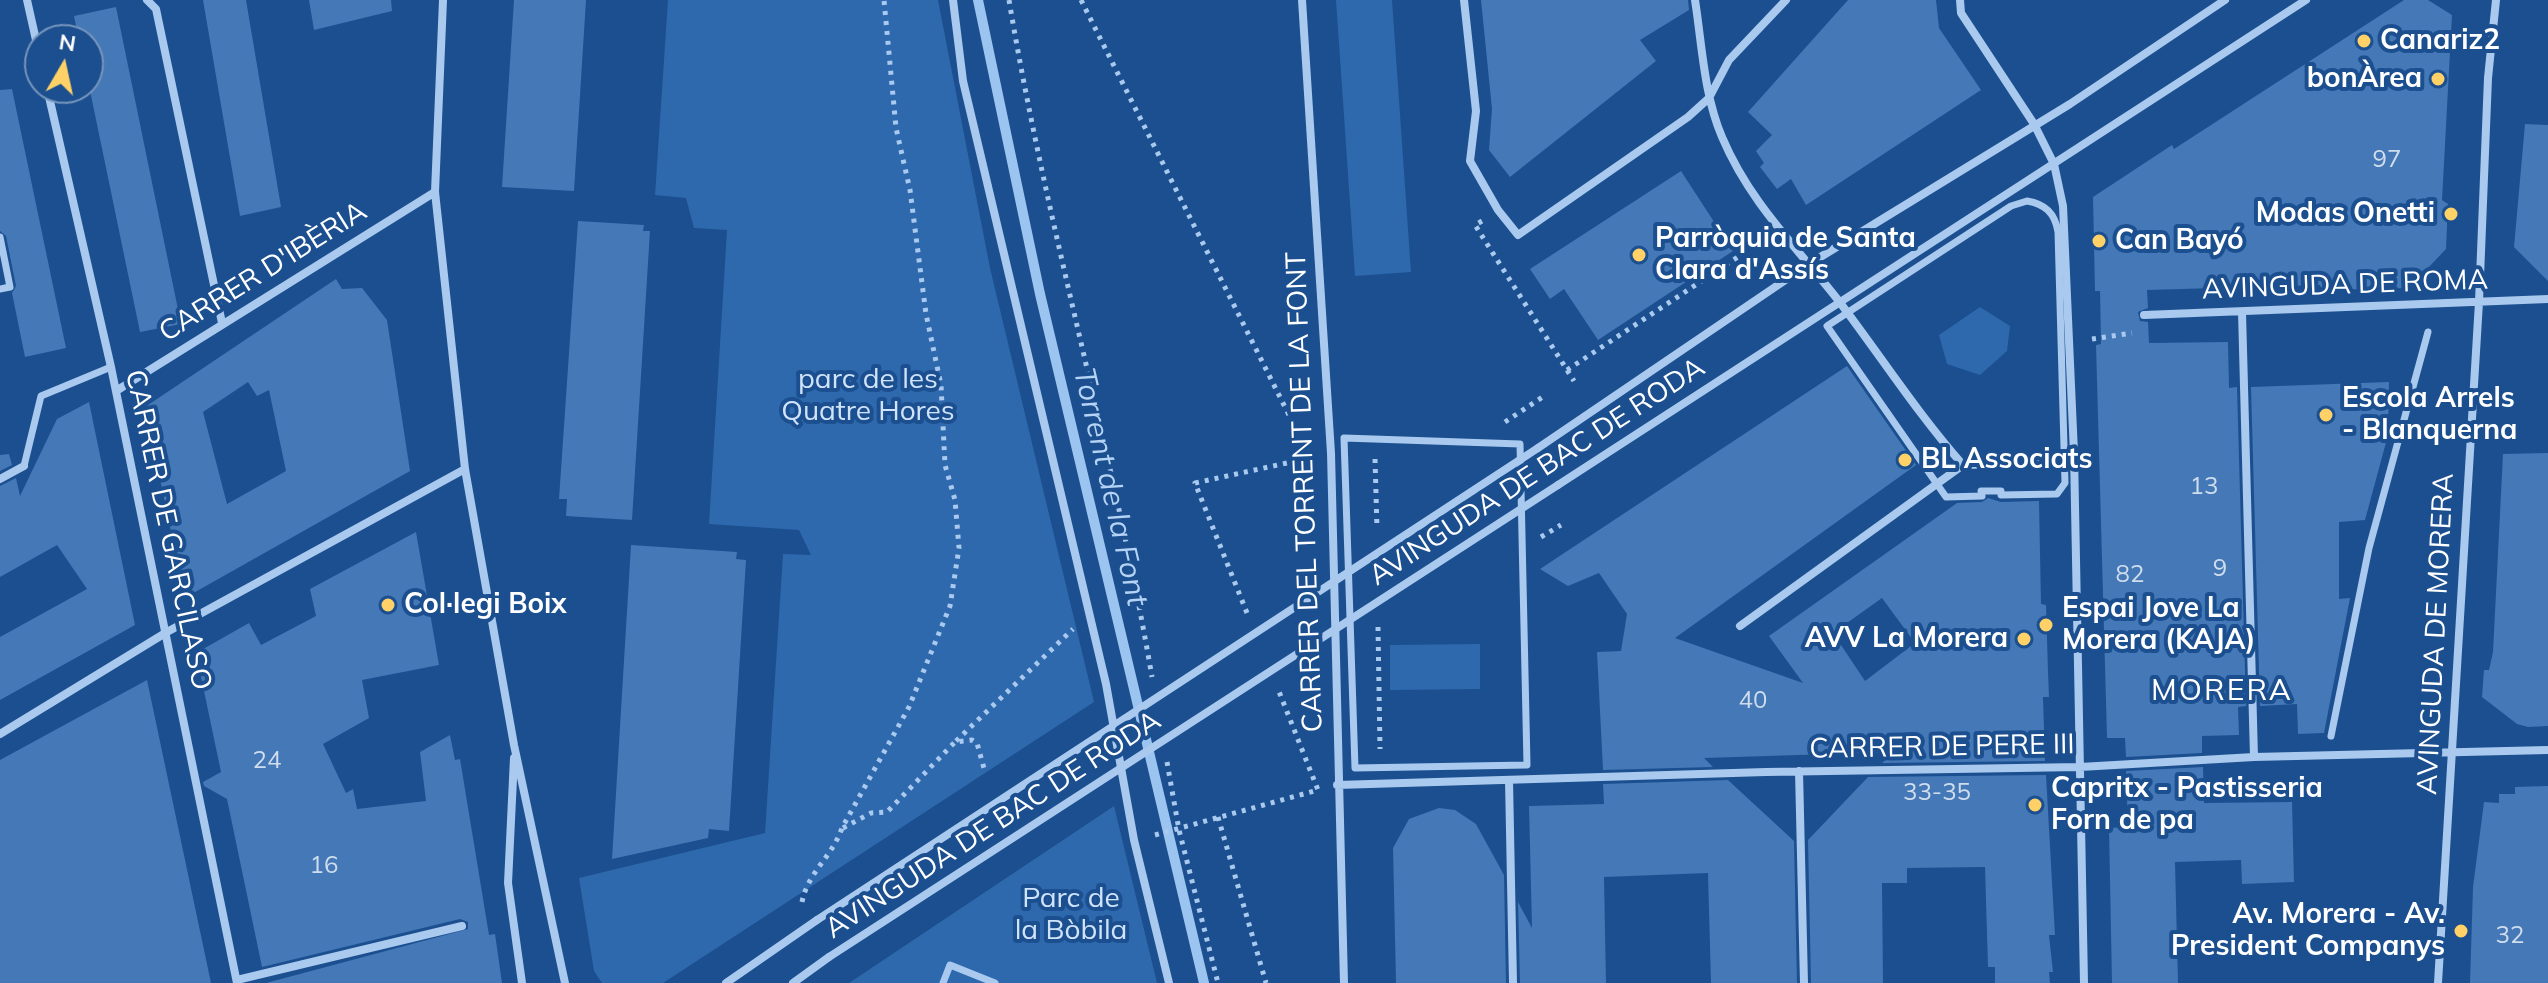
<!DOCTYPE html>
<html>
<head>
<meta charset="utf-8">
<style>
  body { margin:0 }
  #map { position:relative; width:2548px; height:983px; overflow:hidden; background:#1b4f8f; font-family:Mulish,sans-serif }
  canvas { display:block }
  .north { position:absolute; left:24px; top:24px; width:80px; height:80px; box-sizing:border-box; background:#1b4f8f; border:2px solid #7695bc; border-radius:50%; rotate:9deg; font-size:22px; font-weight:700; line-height:32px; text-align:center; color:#fff }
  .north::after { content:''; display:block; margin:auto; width:28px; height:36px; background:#ffd166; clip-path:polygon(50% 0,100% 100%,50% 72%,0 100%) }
</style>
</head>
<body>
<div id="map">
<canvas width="2548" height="983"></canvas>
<div class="north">N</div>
</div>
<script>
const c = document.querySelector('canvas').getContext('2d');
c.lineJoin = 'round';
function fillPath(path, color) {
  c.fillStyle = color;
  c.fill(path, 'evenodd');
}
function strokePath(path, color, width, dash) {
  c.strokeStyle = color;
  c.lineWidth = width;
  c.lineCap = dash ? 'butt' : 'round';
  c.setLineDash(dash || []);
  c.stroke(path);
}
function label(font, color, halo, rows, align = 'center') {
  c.font = font + ' Mulish,sans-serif';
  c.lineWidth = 8;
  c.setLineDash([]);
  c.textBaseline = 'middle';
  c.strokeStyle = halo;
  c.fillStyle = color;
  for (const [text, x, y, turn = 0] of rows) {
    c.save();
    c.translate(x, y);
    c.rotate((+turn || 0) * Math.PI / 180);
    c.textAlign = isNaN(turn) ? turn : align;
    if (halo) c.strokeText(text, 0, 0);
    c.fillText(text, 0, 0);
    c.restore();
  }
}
const green = new Path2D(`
  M668,0H938L990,268L1094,702L663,983H602L594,971L579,878L765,833L783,554L811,555L799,530L709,524L727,230L694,228L686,198L655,195Z
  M1336,0H1392L1411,272L1355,276Z
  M1980,307L2010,326L2007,351L1980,375L1947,364L1939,335Z
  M1480,644V689L1390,690V645Z
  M1114,806L1157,983H849Z`);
const stream = new Path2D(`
  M978,0L1040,294L1204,983`);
const building = new Path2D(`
  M203,0H246L281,207L240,216Z
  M309,0H391L392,11L314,30Z
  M514,0H586L574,191L502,187Z
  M1481,0H1688L1689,10L1640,40L1656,61L1510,177L1489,150L1492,109Z
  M1848,0H1936L1939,28L1981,90L1806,205L1791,179L1777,189L1760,167L1764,163L1756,151L1772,135L1748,112Z
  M2404,0H2428L2452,15L2442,200L2448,204L2446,249L2409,288L2322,290L2320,285L2147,290L2148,308L2138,312L2140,321L2148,322L2149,343L2228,342L2229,388L2237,387L2246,706L2238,707L2239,735L2202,736V753L2126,757L2125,738H2107L2096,345L2101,344L2100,291H2095L2093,197L2172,145L2174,149Z
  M116,7L181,324L140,332L88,81V40H79L74,16Z
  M12,89L66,348L25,357L12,293L16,286L6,236L0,231V90Z
  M2525,124L2548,125V281L2514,247Z
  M1681,171L1733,251L1598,340L1564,289L1550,299L1530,269Z
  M578,221L644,225L643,231H650L632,520L566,516L567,499H559Z
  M336,279L342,289L362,288L387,320L410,471L181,600V580L145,407ZM248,382L257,396L269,390L286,471L227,504L203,412Z
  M1847,366L1916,465L1675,638L1803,683L1769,636L1957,503L1982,502L1988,498L2001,502L2039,501L2041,604L2046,605L2048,671L2049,697H2043L2045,761L1882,763L1894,752L1704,758L1713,767L1603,770L1597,652L1621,651L1627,614L1599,573L1568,586L1540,569ZM1882,598L1915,643L1865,681L1833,633Z
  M2389,382L2388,435L2365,520L2339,522V599L2350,598L2324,733L2298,734L2297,704L2260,706L2251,387Z
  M89,402L135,625L0,700V637L87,589L57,545L0,577V486L16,478L20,496L57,419Z
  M2548,453V726L2528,727L2517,724L2482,697L2484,670H2489L2493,652L2503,454Z
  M9,454L12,465L0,471V455Z
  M416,532L439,665L362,680L369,718L323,744L346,793L353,789L357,809L426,801L420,752L450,735L455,760L460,759L489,935L495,934L502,983H266L468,929V922L460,919L262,967L227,799L204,786L203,782L221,772L196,653L249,623L261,645L316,616L310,589Z
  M631,545L737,552L736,559L746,560L729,831L709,829L708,838L612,859Z
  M147,680L211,983H0V760Z
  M2203,767L2204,803L2292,802L2294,882L2242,884L2241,860L2175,862L2178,983H2112L2109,828L2128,827L2126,771Z
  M2046,775L2055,935H2049L2053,972H2049L2050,983H1995V967H1988L1985,867L1907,868V883H1882L1883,983H1811L1808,840L1868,777Z
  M1728,780L1794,841L1797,983H1711L1708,873L1604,877L1606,983H1520L1518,902L1532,928L1529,806L1604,804L1603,784Z
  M2548,786V983H2470L2473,887L2484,802L2499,803V794H2515V787Z
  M1439,808L1455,810L1476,824L1504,875L1506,983H1396L1393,848L1409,819Z`);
const path = new Path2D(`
  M1009,0C1047,228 1113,450 1152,677
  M1081,0L1308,453
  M1482,221L1475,225L1574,381
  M2092,339L2132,333
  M1567,370L1750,249
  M1505,422L1544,396
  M1375,459L1377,529
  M1541,537L1561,525
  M1247,613L1195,483L1310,458
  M1378,627L1380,749
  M956,741L1073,629
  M1167,762L1179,830L1218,983
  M1218,817L1266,983
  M843,828L871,813L887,812L955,742L972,740L977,743L985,772
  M1155,835L1318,790L1278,689
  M802,902C808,872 832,857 842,828L909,707L950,606L959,548L955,500L945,465L941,385L926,314L910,190L896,128L884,0`);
const pedestrian = new Path2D(`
  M2027,201C2045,204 2055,213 2058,232L2065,483L2057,494L2001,495V491H1981L1982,496L1946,497L1827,326L2011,206Z
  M0,237L10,287L0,289
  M1344,438L1520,444L1527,765L1355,768Z
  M24,466L41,396L111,367
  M2331,736L2369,548L2428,332
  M943,983L950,965L995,983`);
const minor = new Path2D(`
  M27,0L40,58
  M147,0L156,9L222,323
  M443,0L435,192L465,469L514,745L565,983
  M953,0L963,81L1106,684L1134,840L1169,983
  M1302,0L1331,453L1344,983
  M1464,0L1476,111L1470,161L1498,210L1518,235L1688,117L1709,98L1729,60L1786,0
  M1695,0C1702,45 1704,95 1722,137C1750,203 1795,245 1838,300C1880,355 1917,413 1963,465L2044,463L2074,453
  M1960,0L1961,13L2034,124L2054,164L2063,206L2074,453L2084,983
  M47,88L111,367L237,983
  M2242,312L2254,757
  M2144,315L2548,299
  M116,391L435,192
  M1538,448L1809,264L2070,104L2225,0
  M0,479L24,466
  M1558,485L2306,0
  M1740,626L1963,465
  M0,734L167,632L465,469
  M514,758L508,883L522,983
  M1799,771L1804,983
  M1509,780L1513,983
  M1337,785L1766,772L2080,767L2254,757L2548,750
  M237,980L462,926
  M726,983L817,920
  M793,983L829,957
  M2438,983L2479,302L2488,78L2496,0`);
const minorBridge = new Path2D(`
  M817,920L1538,448
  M829,957L1558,485`);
const markers = [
  [2364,41,8,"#ffd166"],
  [2438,79,8,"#ffd166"],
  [2451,214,8,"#ffd166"],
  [2099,241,8,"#ffd166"],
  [1639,255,8,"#ffd166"],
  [2326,415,8,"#ffd166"],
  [1905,460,8,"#ffd166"],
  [388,605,8,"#ffd166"],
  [2046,625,8,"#ffd166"],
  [2024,639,8,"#ffd166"],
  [2035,805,8,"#ffd166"],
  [2461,931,8,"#ffd166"]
];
const numberNames = [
  ["97",2387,160],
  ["13",2204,487],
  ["9",2220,569],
  ["82",2130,575],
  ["40",1753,701],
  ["24",267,761],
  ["33-35",1937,793],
  ["16",324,866],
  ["32",2510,936]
];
const poiNames = [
  ["Canariz2",2380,41],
  ["bonÀrea",2422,79,"right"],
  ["Modas Onetti",2435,214,"right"],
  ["Parròquia de Santa",1655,239],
  ["Clara d'Assís",1655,271],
  ["Can Bayó",2115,241],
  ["Escola Arrels",2342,399],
  ["- Blanquerna",2342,431],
  ["BL Associats",1921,460],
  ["Col·legi Boix",404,605],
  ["Espai Jove La",2062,609],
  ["Morera (KAJA)",2062,641],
  ["AVV La Morera",2008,639,"right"],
  ["Capritx - Pastisseria",2051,789],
  ["Forn de pa",2051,821],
  ["Av. Morera - Av.",2445,915,"right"],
  ["President Companys",2445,947,"right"]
];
const streetNames = [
  ["CARRER D'IBÈRIA",263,272,-32],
  ["AVINGUDA DE ROMA",2345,285,-2],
  ["AVINGUDA DE BAC DE RODA",1537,472,-33],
  ["CARRER DEL TORRENT DE LA FONT",1305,492,-92],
  ["CARRER DE GARCILASO",168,530,78],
  ["AVINGUDA DE MORERA",2436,634,-87],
  ["CARRER DE PERE III",1942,747,-1],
  ["AVINGUDA DE BAC DE RODA",993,825,-33]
];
const parkNames = [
  ["parc de les",868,380],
  ["Quatre Hores",868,412],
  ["Parc de",1071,899],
  ["la Bòbila",1071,931]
];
const waterNames = [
  ["Torrent de la Font",1110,487,77]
];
const neighbourhoodNames = [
  ["MORERA",2222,691]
];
fillPath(green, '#2e69ad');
strokePath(stream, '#9cc4f0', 10);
fillPath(building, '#4478b7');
strokePath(path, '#a9c9ee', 5, [4, 6]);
strokePath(pedestrian, '#a9c9ee', 7);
strokePath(minor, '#a9c9ee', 8);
strokePath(minorBridge, '#a9c9ee', 8);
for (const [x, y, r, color] of markers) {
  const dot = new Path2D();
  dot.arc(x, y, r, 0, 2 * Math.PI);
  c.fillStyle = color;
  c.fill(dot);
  strokePath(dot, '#1b4f8f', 3);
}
label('24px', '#d0dded', null, numberNames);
label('bold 28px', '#fff', '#1b4f8f', poiNames, 'left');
label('28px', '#fff', '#1b4f8f', streetNames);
label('28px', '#cfe3fa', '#1b4f8f', parkNames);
label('italic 30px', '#b5d3f5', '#1b4f8f', waterNames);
c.letterSpacing = '2px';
label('30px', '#fff', '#1b4f8f', neighbourhoodNames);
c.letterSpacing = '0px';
</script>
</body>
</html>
